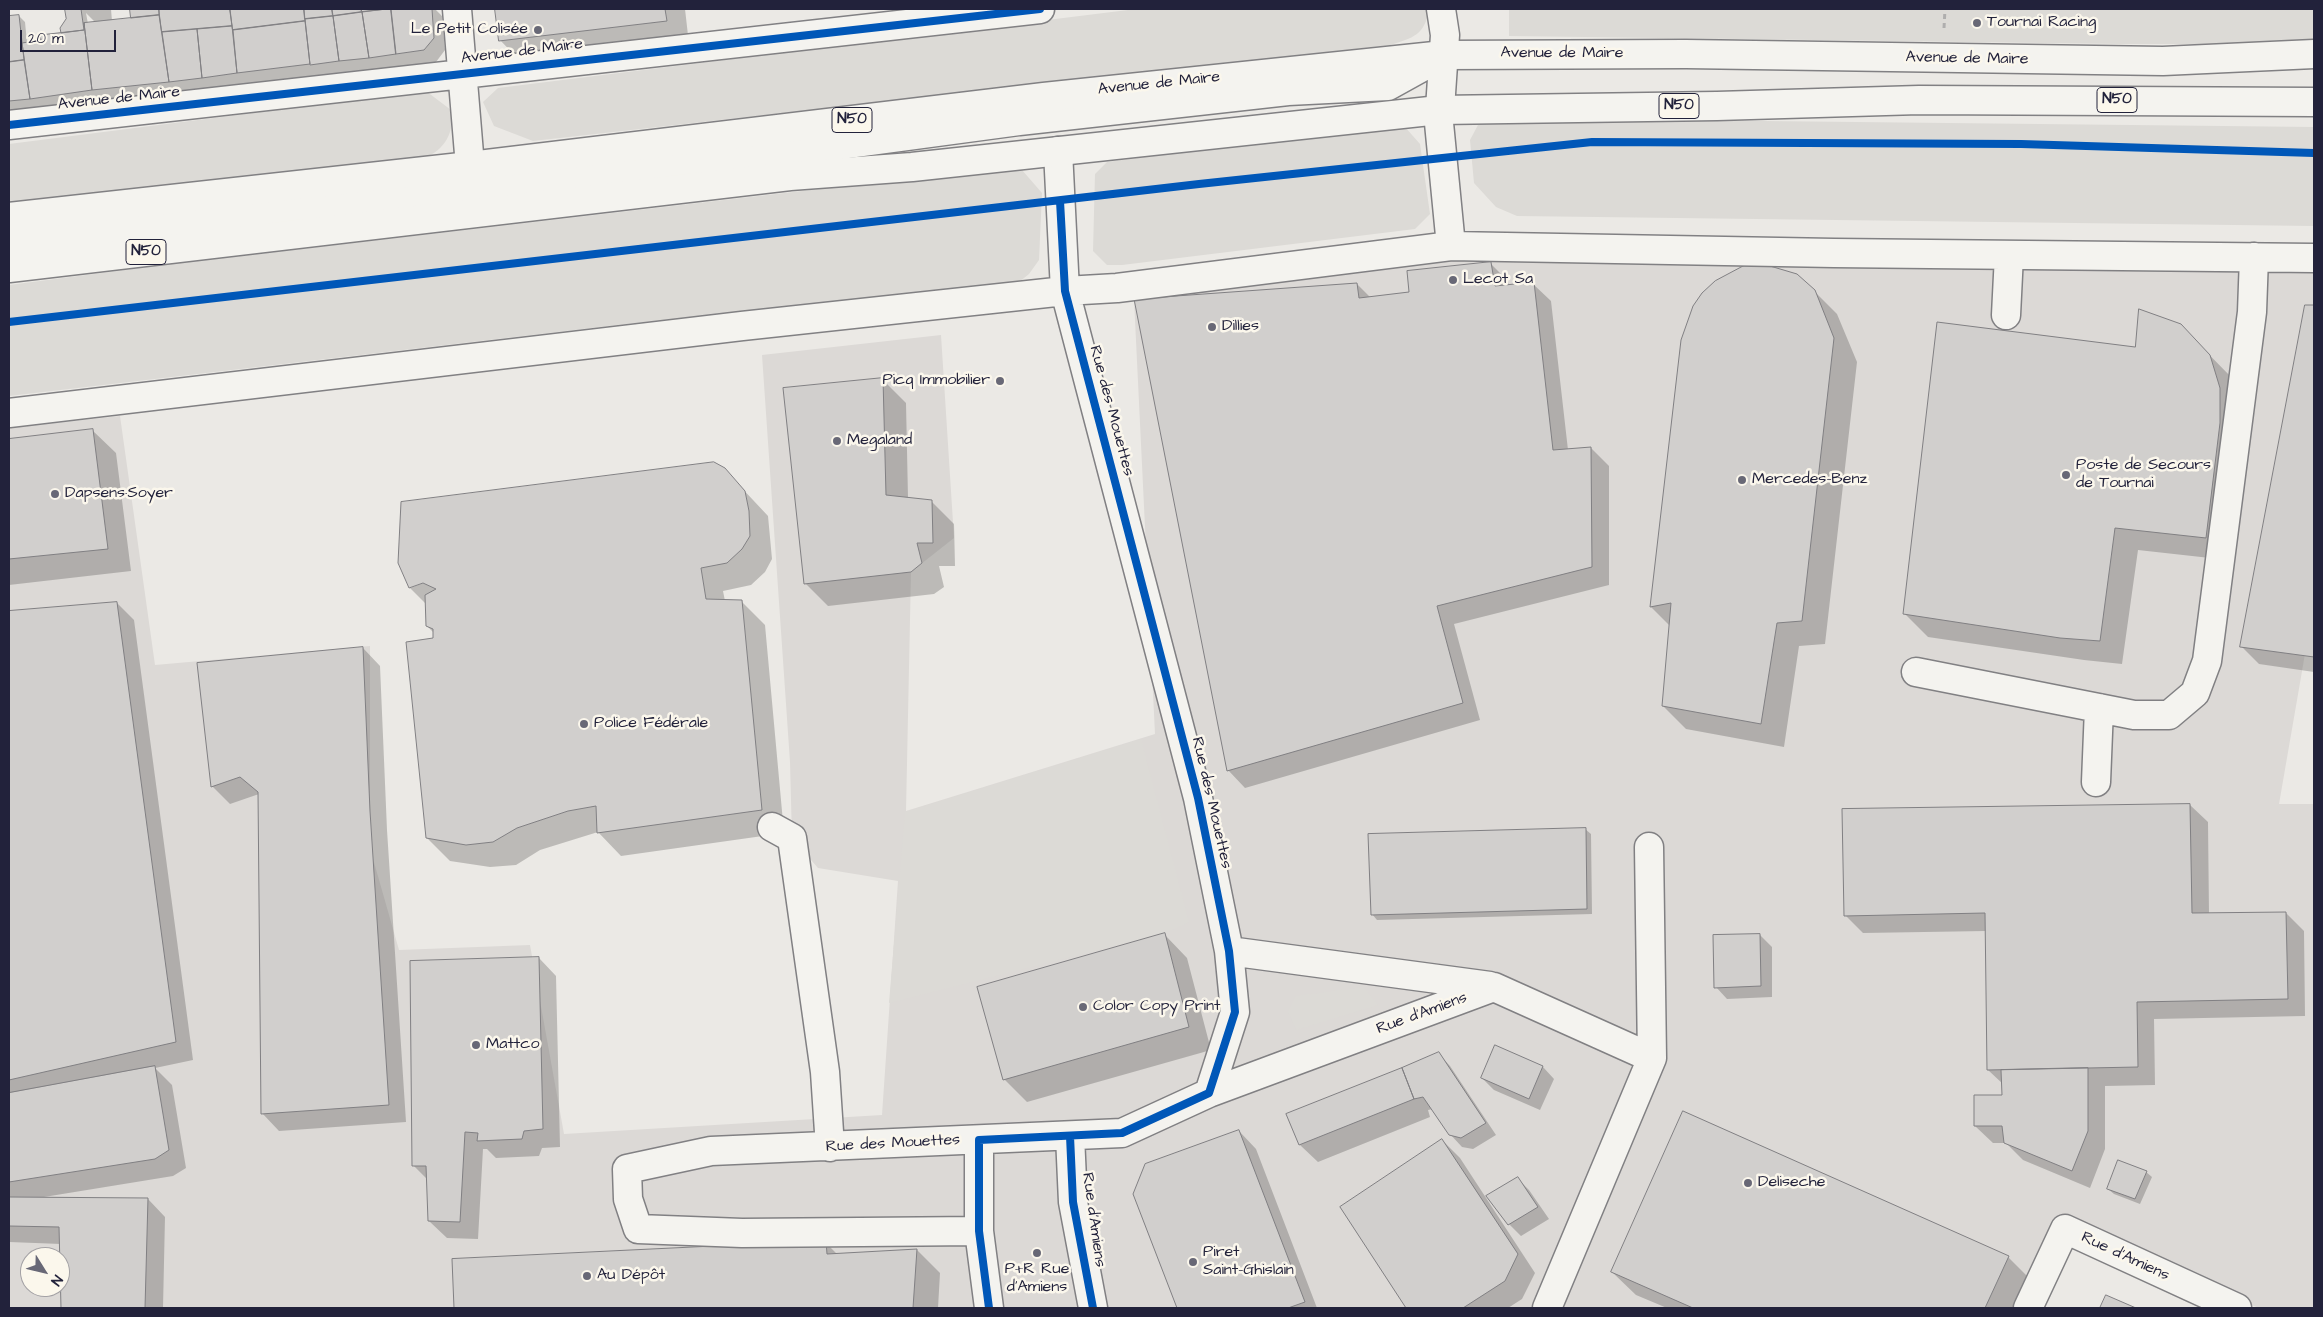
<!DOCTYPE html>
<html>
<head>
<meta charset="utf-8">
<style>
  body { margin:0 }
  #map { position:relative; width:2323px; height:1317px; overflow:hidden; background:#ebe9e5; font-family:"Architects Daughter",sans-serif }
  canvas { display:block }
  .frame { position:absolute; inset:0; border:10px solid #22223b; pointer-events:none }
  .north { position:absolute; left:20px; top:1247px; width:50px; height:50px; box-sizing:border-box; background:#fbf7ec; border:1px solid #a4a2a5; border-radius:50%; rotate:126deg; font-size:14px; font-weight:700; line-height:20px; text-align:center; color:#22223b }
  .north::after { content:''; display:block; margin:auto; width:18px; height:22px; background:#686876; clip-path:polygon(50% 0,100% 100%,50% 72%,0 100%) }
  .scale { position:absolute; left:20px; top:30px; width:96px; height:22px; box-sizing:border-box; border:2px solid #22223b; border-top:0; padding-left:6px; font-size:15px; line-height:18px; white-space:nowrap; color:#22223b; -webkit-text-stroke:4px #fbf7ec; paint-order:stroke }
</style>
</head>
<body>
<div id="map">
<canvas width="2323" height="1317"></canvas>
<div class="frame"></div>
<div class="north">N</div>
<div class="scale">20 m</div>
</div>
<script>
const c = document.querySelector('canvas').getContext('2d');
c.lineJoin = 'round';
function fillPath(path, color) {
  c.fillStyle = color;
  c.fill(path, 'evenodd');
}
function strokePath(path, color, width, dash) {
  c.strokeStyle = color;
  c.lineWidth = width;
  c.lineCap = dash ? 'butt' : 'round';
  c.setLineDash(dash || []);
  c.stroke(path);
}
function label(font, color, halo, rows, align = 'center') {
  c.font = font + ' "Architects Daughter",sans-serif';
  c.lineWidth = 5;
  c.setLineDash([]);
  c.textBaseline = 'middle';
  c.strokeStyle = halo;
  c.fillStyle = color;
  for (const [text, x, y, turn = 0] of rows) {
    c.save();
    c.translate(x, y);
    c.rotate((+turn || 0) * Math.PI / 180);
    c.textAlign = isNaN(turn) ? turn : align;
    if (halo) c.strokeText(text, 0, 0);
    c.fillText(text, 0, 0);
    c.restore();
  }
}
const built = new Path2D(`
  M1454,261L2314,272V602L2279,804H2314V1308H2259L2065,1229L2028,1308H9V428L120,416L155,665L370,646V848L399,950L530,945L564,1134L882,1115L898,881L818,868L792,838L790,762L762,355L941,335L954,538L911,572L906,811L1155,734L1134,299ZM30,1257H60V1287H30Z`);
const green = new Path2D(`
  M1136,9H1429C1425,35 1413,38 1390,45L533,141L494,126L483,102L498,88Z
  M1509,9H2314V44H2119L1509,36Z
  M426,91L451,110C455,132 445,150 424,158L9,206V144Z
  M1489,118L2314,127V226L1517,216L1496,207L1474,183L1470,140L1478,125Z
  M1394,124L1405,127L1420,144L1430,214L1415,229L1122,265H1107L1093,251L1095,174L1107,162Z
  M1009,167L1022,170L1042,193L1039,260L1029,274L1019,282L626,324L9,396V285L163,265Z
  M1141,739L1189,922L1165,933L889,1003L905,812Z
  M1364,987L1378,1005L1296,1030L1288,1012L1296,996Z`);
const shadow = new Path2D(`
  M66,9H111L112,21L133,19L131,9H435L442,16L445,50L436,62L104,101L9,117V17L19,16L25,22L27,43L42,41L62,34L68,20ZM86,13L96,23L88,24Z
  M496,9H685L689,44L523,64L500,40Z
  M1490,263L1508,281L1509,286L1533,284L1551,301L1568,450L1591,448L1609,466V585L1454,624L1480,720L1245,788L1228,770L1357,284L1371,298L1410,294Z
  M1814,291L1837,314L1857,362L1825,644L1799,646L1784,747L1686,729L1663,706L1670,626L1651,607Z
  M2306,306H2314V672L2259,664L2242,647Z
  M2180,325L2233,379L2228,560L2138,550L2122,664L2084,660L1928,637L1905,614Z
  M883,380L906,403L908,498L931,501L954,524L955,566H939L944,587L934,594L828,606L805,583Z
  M92,430L116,453L131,571L9,585V440Z
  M724,469L768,516L772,559L765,572L751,585L723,591L725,601H741L765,625L784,833L621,856L598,832L540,850L516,865L490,867L450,861L427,838L434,633L427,626L426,604L410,588Z
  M117,603L134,620L193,1060L155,1068L172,1085L186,1168L173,1176L44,1197L148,1199L165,1217L163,1308H62L61,1244L9,1242V612Z
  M363,648L380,666L387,830L406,1122L279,1131L262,1113L259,794L230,804L212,786Z
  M2190,805L2208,822L2209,914L2286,913L2304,931L2305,1016L2154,1019L2155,1085L2105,1086V1149L2090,1188L2023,1160L2006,1143H1993L1975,1126L2003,1096V1084L1988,1070L1986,931L1863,933L1845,915Z
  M1585,829L1591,834L1592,914L1377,920L1372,914Z
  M1164,934L1187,958L1211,1050L1027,1102L1004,1079Z
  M1760,935L1772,947V997L1727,999L1716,987Z
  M539,958L556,976L560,1147L542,1148L539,1156L496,1158L487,1149H483L478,1239L447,1238L429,1221L428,1180L413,1165Z
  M1495,1046L1543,1067L1554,1079L1540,1110L1494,1090L1482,1078Z
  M1439,1054L1450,1066L1496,1135L1473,1149L1462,1147L1450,1134L1433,1109L1428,1110L1430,1117L1318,1162L1300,1145Z
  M1239,1131L1256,1149L1317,1308H1178L1135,1194Z
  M1442,1140L1460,1158L1535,1273L1522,1299L1508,1308H1408L1341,1207Z
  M2146,1172L2152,1177L2140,1204L2114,1194L2108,1189Z
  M1518,1179L1529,1190L1549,1219L1521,1236L1509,1224Z
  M826,1243L838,1255L917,1250L940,1273L938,1308H455L453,1260Z
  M2008,1257L2031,1280L2018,1308H1667L1636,1295L1612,1272Z`);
const building = new Path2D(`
  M65,9H81L84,30L61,33L60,28L66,19Z
  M130,9H159V15L131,18Z
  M159,9H230L232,26L162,32Z
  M230,9H304L305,21L233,30Z
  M304,9H332L333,16L305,19Z
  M332,9H361L362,12L333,16Z
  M361,9H386L362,12Z
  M391,9L396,54L369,58L362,12Z
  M391,9H432L434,38L424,50L396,54Z
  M495,9H665L667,21L499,41Z
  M362,12L369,58L339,61L333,16Z
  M19,15L24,60L9,62V16Z
  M159,15L169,82L92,90L84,23Z
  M333,16L339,61L310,65L305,19Z
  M305,21L310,64L237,73L233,30Z
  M84,23L92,90L30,99L22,43L41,40L40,35L84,30Z
  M232,26L237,73L202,78L197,29Z
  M197,29L202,78L169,82L162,32Z
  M24,60L30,99L9,101V62Z
  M1753,261L1797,274L1815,290L1834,338L1802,621L1777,623L1761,724L1662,706L1671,603L1650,607L1681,340L1693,306L1702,293L1715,281Z
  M1491,262L1495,286L1534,282L1553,450L1591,447L1592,567L1437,606L1463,703L1227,771L1134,299L1357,283L1359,298L1409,292L1407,271Z
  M2305,305H2314V657L2240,647Z
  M2139,309L2181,324L2210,355L2220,388V423L2206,538L2115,528L2100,641L2060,638L1903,614L1937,322L2135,347Z
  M883,378L886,495L932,500L933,543H917L922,563L911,572L804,584L783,388Z
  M93,429L108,549L9,559V439Z
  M714,462L725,468L745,491L749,511L750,536L742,549L727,563L701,568L706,599L742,600L762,810L597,833L596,806L568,811L517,828L493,842L466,845L426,838L406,642L433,638V629L426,626L425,595L436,589L423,583L409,588L398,563L401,502Z
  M117,602L176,1042L9,1080V611Z
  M363,647L370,811L389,1105L261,1114L258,792L240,777L211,787L197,663Z
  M2190,804L2192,913L2286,912L2288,999L2137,1002L2138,1067L1987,1070L1985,913L1844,916L1842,809Z
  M1586,828L1587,909L1371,915L1368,834Z
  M1165,933L1189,1027L1003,1080L977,987Z
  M1760,934L1761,986L1714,988L1713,935Z
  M539,957L543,1129L524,1131L522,1139L477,1141L478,1133L465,1132L460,1222L428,1221L426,1166H412L410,961Z
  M1495,1045L1543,1066L1529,1099L1481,1078Z
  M1439,1052L1486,1123L1461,1138L1449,1135L1423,1097L1414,1099L1402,1068Z
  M155,1066L169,1150L155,1159L9,1182V1093Z
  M1402,1068L1414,1099L1299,1145L1286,1114Z
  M2088,1068V1131L2072,1171L2004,1143L2002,1126H1974V1095H2002L2001,1070Z
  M1683,1111L2009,1256L1985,1308H1693L1611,1272Z
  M1239,1130L1305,1302L1288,1308H1177L1133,1194L1145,1164Z
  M1442,1139L1518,1254L1505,1281L1463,1308H1406L1340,1207Z
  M2118,1160L2147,1171L2135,1199L2107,1189Z
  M1518,1177L1538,1207L1508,1225L1486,1196Z
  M9,1197L148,1198L145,1308H61L59,1227L9,1226Z
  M826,1241L827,1254L917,1249L913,1308H454L452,1259Z
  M2106,1295L2136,1308H2100Z`);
const path = new Path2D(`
  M1944,28L1945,9`);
const minor = new Path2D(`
  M457,9L470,166
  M1441,9L1445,35L1439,123L1451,246
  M9,125L1040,9
  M9,243L713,162L1019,121L1288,91L1388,86L1444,55
  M2006,315L2009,255
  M9,413L742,326L1065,291L1117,288L1451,246L1834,253L2314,258
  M1916,672L2134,715H2169L2195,693L2207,661L2252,312L2254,257
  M2096,782L2099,708
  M772,827L792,838L825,1072L830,1147
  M1229,951L1490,986
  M1209,1093L1494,987L1652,1058
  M1070,1136L1073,1202L1093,1308
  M979,1140V1231L989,1308
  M979,1231L742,1233L638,1229L628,1199L627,1169L711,1151L1122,1133L1209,1093L1235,1012L1229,951L1198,798L1065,291L1058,151
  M1547,1308L1652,1058L1649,847
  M2028,1308L2065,1229L2237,1308`);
const major = new Path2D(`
  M9,217L470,166L1044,97L1444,55L1686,54L2163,61L2314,54
  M9,268L790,176L912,167L1439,110L1717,106L1919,100L2314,102`);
const cycleway = new Path2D(`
  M9,125L1040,9
  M9,322L1199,184L1592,142L2021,144L2314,153
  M1070,1136L1073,1202L1093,1308
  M989,1308L979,1231V1140L1122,1133L1209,1093L1235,1012L1229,951L1198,798L1065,291L1060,201`);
const markers = [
  [1977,23,5,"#686876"],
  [538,30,5,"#686876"],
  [1453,280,5,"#686876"],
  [1212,327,5,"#686876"],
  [1000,381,5,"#686876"],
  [837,441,5,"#686876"],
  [2066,475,5,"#686876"],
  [1742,480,5,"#686876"],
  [55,494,5,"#686876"],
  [584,724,5,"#686876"],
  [1083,1007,5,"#686876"],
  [476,1045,5,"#686876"],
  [1748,1183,5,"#686876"],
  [1037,1253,5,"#686876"],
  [1193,1262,5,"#686876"],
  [587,1276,5,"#686876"]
];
const shields = [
  [2117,100,40],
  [1679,106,40],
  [852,120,40],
  [146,252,40]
];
const shieldNames = [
  ["N50",2117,100],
  ["N50",1679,106],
  ["N50",852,120],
  ["N50",146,252]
];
const poiNames = [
  ["Tournai Racing",1987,23],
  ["Le Petit Colisée",528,30,"right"],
  ["Lecot Sa",1463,280],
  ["Dillies",1222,327],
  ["Picq Immobilier",990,381,"right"],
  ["Megaland",847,441],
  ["Poste de Secours",2076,466],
  ["de Tournai",2076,484],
  ["Mercedes-Benz",1752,480],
  ["Dapsens·Soyer",65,494],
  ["Police Fédérale",594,724],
  ["Color Copy Print",1093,1007],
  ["Mattco",486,1045],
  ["Deliseche",1758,1183],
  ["Piret",1203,1253],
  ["Saint-Ghislain",1203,1271],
  ["P+R Rue",1037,1270,"center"],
  ["d'Amiens",1037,1288,"center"],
  ["Au Dépôt",597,1276]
];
const streetNames = [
  ["Avenue de Maire",522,52,-7],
  ["Avenue de Maire",1562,54],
  ["Avenue de Maire",1967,59,1],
  ["Avenue de Maire",1159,84,-6],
  ["Avenue de Maire",119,99,-6],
  ["Rue des Mouettes",1111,411,75],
  ["Rue des Mouettes",1211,803,77],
  ["Rue d'Amiens",1422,1014,-20],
  ["Rue des Mouettes",893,1144,-3],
  ["Rue d'Amiens",1093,1220,82],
  ["Rue d'Amiens",2125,1257,25]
];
fillPath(built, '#dcd9d6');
fillPath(green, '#dcdad6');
fillPath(shadow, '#0003');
fillPath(building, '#d1cfcd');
strokePath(building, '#818083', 1);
strokePath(minor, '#818083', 31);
strokePath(major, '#818083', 31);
strokePath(path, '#afaeae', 3, [5, 4]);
strokePath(minor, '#f4f3ef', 28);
strokePath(major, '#f4f3ef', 28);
strokePath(cycleway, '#0057b8', 8);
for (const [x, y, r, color] of markers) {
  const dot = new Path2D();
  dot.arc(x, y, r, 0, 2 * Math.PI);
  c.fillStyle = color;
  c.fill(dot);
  strokePath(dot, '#fbf7ec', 2);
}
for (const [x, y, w] of shields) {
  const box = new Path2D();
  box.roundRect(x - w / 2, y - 12.5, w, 25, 4);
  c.fillStyle = '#fbf7ec';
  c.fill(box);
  strokePath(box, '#22223b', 1);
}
label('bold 15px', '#22223b', null, shieldNames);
label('16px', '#22223b', '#fbf7ec', poiNames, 'left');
label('16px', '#22223b', '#fbf7ec', streetNames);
</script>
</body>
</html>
